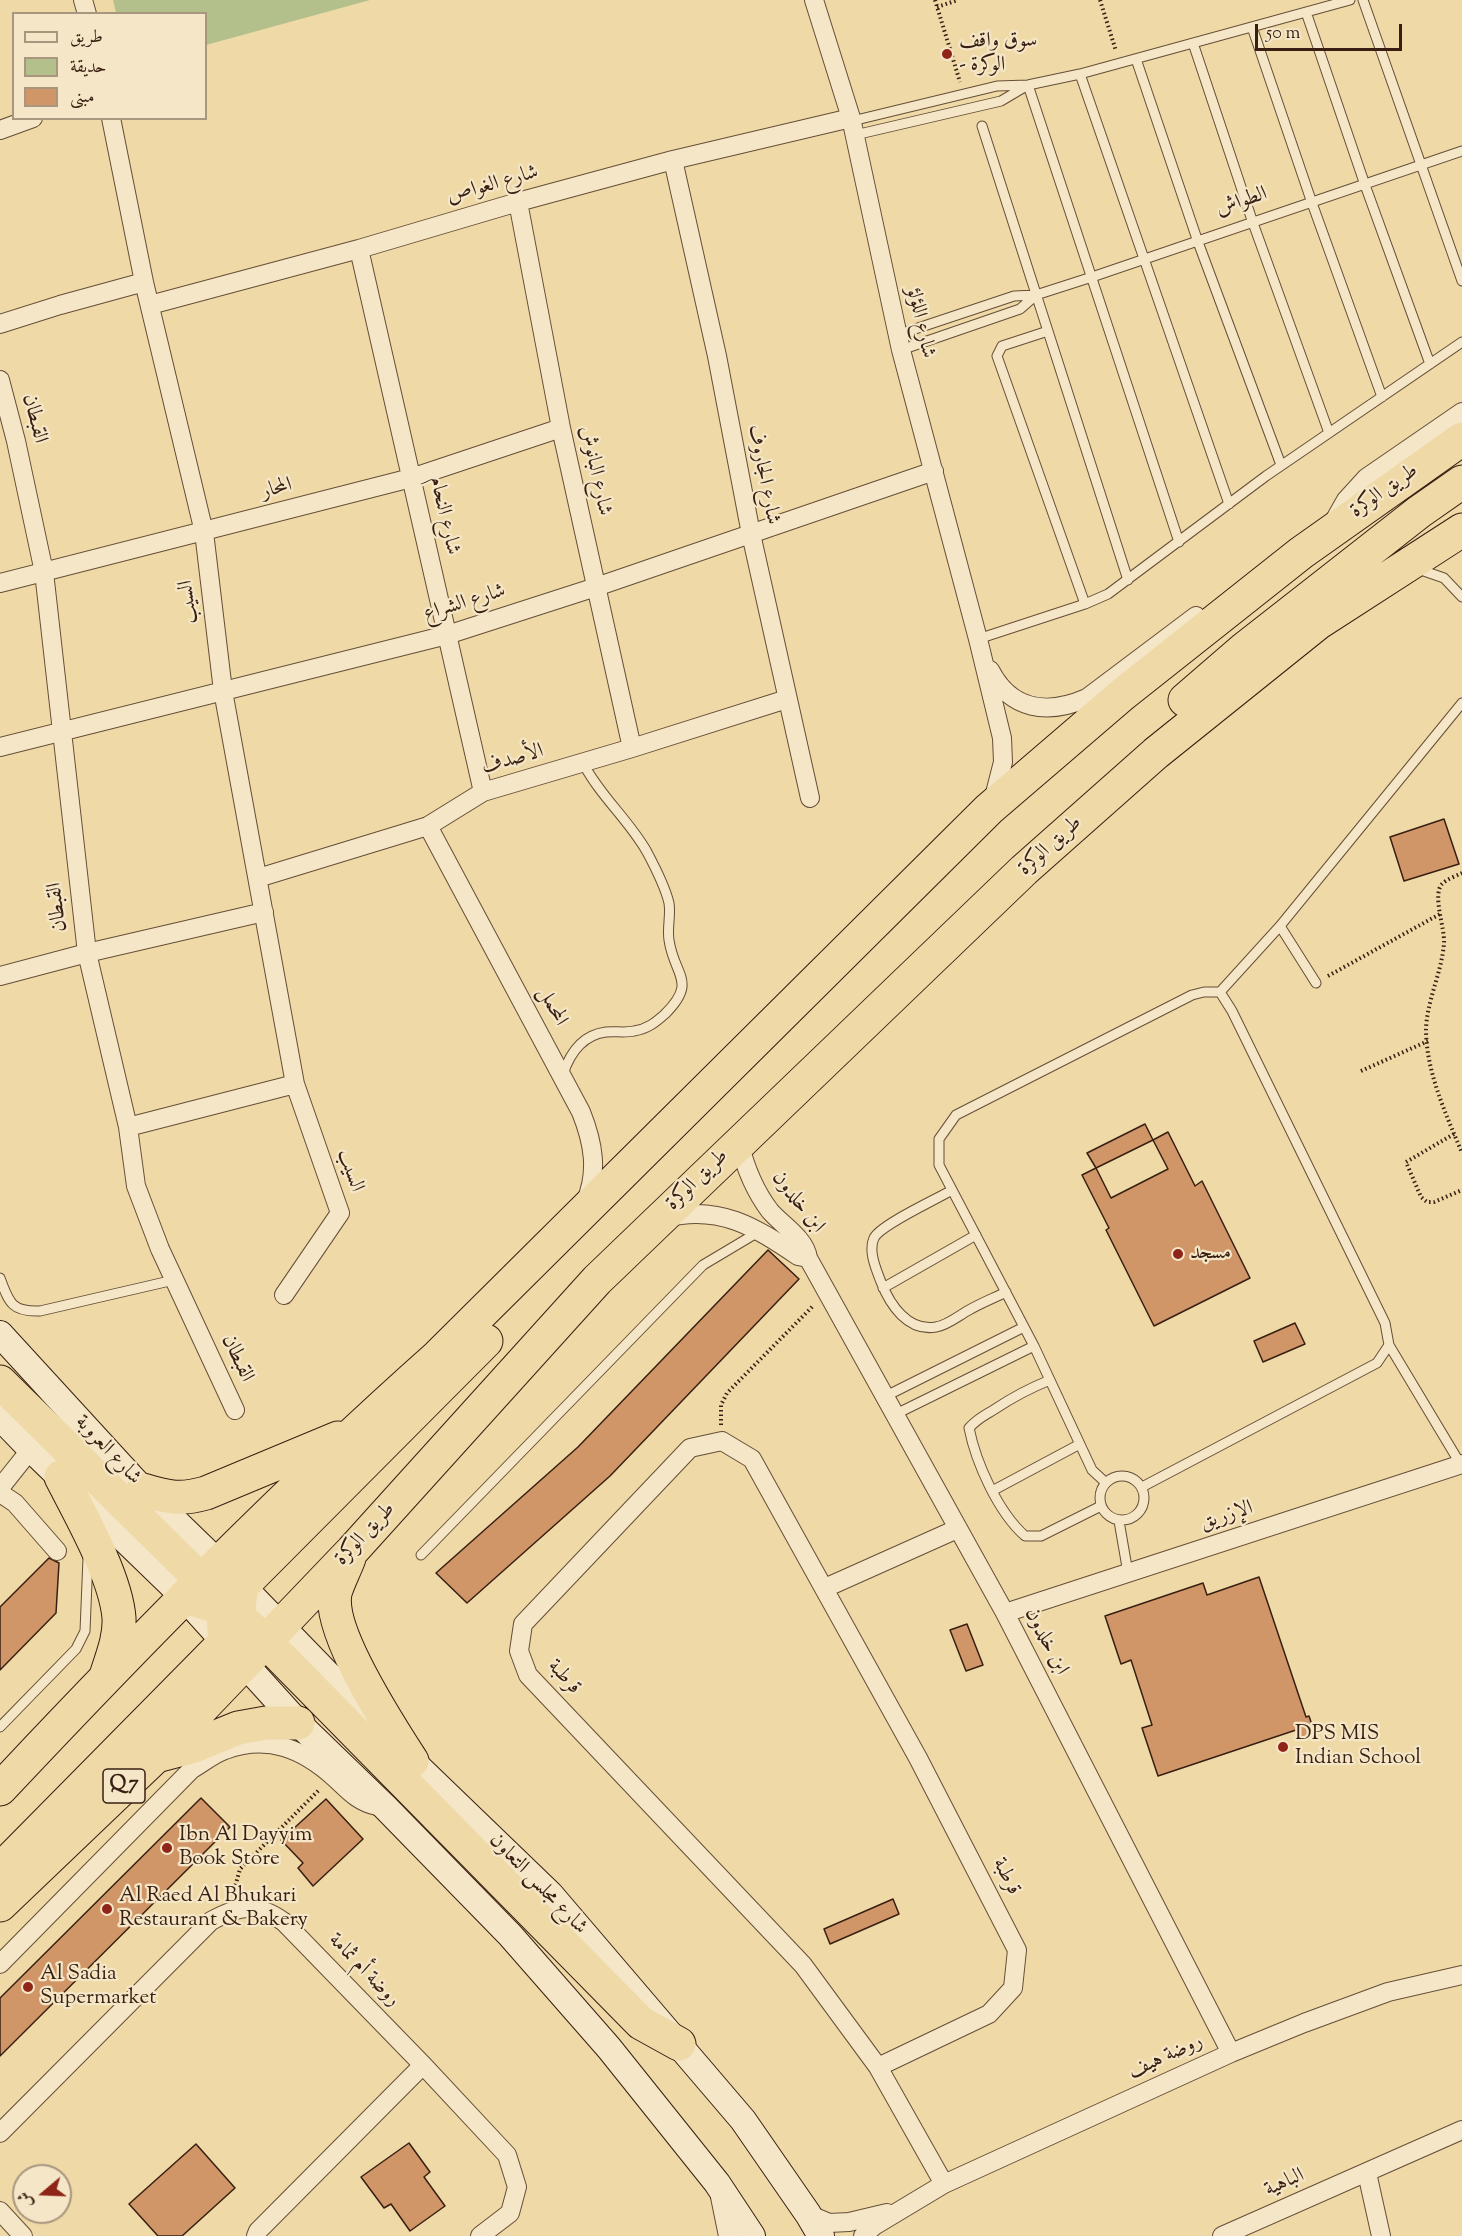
<!DOCTYPE html>
<html>
<head>
<meta charset="utf-8">
<style>
  body { margin:0 }
  #map { position:relative; width:1462px; height:2236px; overflow:hidden; background:#eed9a7; font-family:"Sorts Mill Goudy",Amiri,serif }
  canvas { display:block }
  .legend { position:absolute; left:12px; top:12px; width:195px; height:108px; box-sizing:border-box; background:#f4e6c6; border:2px solid #a9967e; margin:0; padding:8px 10px; list-style:none; font-size:18px; color:#381f12 }
  .legend li { display:flex; align-items:center; gap:12px; height:30px }
  .legend b { width:30px; border:2px solid #a9967e }
  .north { position:absolute; left:12px; top:2164px; width:60px; height:60px; box-sizing:border-box; background:#f4e6c6; border:2px solid #a9967e; border-radius:50%; rotate:251deg; font-size:16px; font-weight:700; line-height:24px; text-align:center; color:#381f12 }
  .north::after { content:''; display:block; margin:auto; width:21px; height:27px; background:#8f2418; clip-path:polygon(50% 0,100% 100%,50% 72%,0 100%) }
  .scale { position:absolute; left:1255px; top:24px; width:147px; height:27px; box-sizing:border-box; border:3px solid #381f12; border-top:0; padding-left:8px; font-size:18px; line-height:21px; white-space:nowrap; color:#381f12; -webkit-text-stroke:4px #f4e6c6; paint-order:stroke }
</style>
</head>
<body>
<div id="map">
<canvas width="1462" height="2236"></canvas>
<ul class="legend">
<li><b style="height:8px;background:#f4e6c6"></b>طريق</li>
<li><b style="height:16px;background:#b3c08c"></b>حديقة</li>
<li><b style="height:16px;background:#d09667"></b>مبنى</li>
</ul>
<div class="north">ش</div>
<div class="scale">50 m</div>
</div>
<script>
const c = document.querySelector('canvas').getContext('2d');
c.lineJoin = 'round';
function fillPath(path, color) {
  c.fillStyle = color;
  c.fill(path, 'evenodd');
}
function strokePath(path, color, width, dash) {
  c.strokeStyle = color;
  c.lineWidth = width;
  c.lineCap = dash ? 'butt' : 'round';
  c.setLineDash(dash || []);
  c.stroke(path);
}
function label(font, color, halo, rows, align = 'center') {
  c.font = font + ' "Sorts Mill Goudy",Amiri,serif';
  c.lineWidth = 4.5;
  c.setLineDash([]);
  c.textBaseline = 'middle';
  c.strokeStyle = halo;
  c.fillStyle = color;
  for (const [text, x, y, turn = 0] of rows) {
    c.save();
    c.translate(x, y);
    c.rotate((+turn || 0) * Math.PI / 180);
    c.textAlign = isNaN(turn) ? turn : align;
    if (halo) c.strokeText(text, 0, 0);
    c.fillText(text, 0, 0);
    c.restore();
  }
}
const green = new Path2D(`
  M113,0H370L206,45V14L116,13Z`);
const building = new Path2D(`
  M1444,819L1459,864L1404,881L1390,837Z
  M1145,1124L1153,1140L1096,1168L1087,1153Z
  M1168,1132L1195,1186L1202,1181L1250,1278L1154,1326L1106,1230L1109,1228L1082,1175L1096,1168L1111,1198L1168,1169L1153,1140Z
  M768,1250L799,1279L610,1476L467,1603L436,1573L578,1447Z
  M1295,1323L1305,1344L1263,1362L1254,1341Z
  M49,1558L59,1563L56,1613L0,1670V1607Z
  M1259,1577L1306,1717L1309,1716L1315,1734L1299,1739L1296,1730L1158,1776L1142,1728L1152,1725L1131,1660L1121,1664L1105,1616L1203,1583L1207,1595Z
  M967,1624L983,1665L966,1671L950,1630Z
  M201,1798L230,1827L0,2056V1998Z
  M326,1799L363,1839L313,1886L298,1868L303,1863L281,1840Z
  M893,1899L899,1914L830,1944L824,1929Z
  M409,2143L430,2172L424,2177L445,2206L410,2231L391,2204L384,2208L361,2177Z
  M196,2144L235,2188L182,2236H158L129,2204Z`);
const path = new Path2D(`
  M935,0L960,82
  M1100,0L1116,51
  M937,7L958,0
  M1462,873C1456,876 1447,879 1442,884C1432,895 1445,928 1444,943C1442,972 1427,1000 1426,1029C1426,1072 1446,1114 1462,1153
  M1328,976L1440,914
  M1361,1071L1428,1041
  M1454,1134L1406,1162L1421,1197L1427,1202H1434L1462,1190
  M721,1425V1405L727,1393L814,1305
  M233,1894L240,1869L320,1789`);
const lane = new Path2D(`
  M1363,0L1462,281
  M1306,12L1365,185L1430,364
  M1252,27L1312,203L1382,397
  M1193,43L1253,223L1329,433
  M1136,59L1198,242L1281,465
  M1080,74L1229,504
  M1028,85L1179,542
  M852,121L997,86L1028,85L1080,74L1350,0
  M982,126L1128,580
  M855,135L1001,101L1028,85
  M1048,331L1002,346L997,356L1085,604
  M897,335L1014,296L1036,295L1092,277L1462,151
  M901,350L1020,309L1036,295
  M1418,569L1444,578L1462,597
  M978,639L1085,604L1108,594L1266,476L1462,342
  M1280,926L1316,983
  M1220,992L1280,926L1462,703
  M563,1074C570,1053 582,1035 606,1032C615,1031 625,1033 634,1031C647,1029 655,1023 665,1014C698,981 674,976 669,940C667,928 671,915 669,903C665,886 655,867 647,852C629,820 600,796 583,763
  M952,1190C937,1199 880,1225 874,1238C868,1251 876,1269 881,1282C890,1305 908,1332 936,1327C948,1325 958,1316 969,1310C981,1303 994,1298 1006,1292
  M0,1278C9,1303 12,1312 40,1311L174,1280
  M883,1288L976,1235
  M1389,1345L1461,1465
  M1050,1380C1030,1388 1013,1397 995,1409C984,1416 978,1418 969,1428C976,1463 998,1512 1025,1536H1041L1101,1506
  M886,1396L1024,1327
  M896,1414L1034,1346
  M1100 1498a22 22 0 1 1 44 0a22 22 0 1 1-44 0Z
  M1105,1482L1092,1470L1034,1346L939,1165V1139L956,1115L1192,995L1204,992H1220L1232,1011L1385,1323L1389,1345L1377,1363L1142,1487
  M992,1491L1080,1444
  M1119,1521L1128,1573
  M421,1555L703,1265L760,1231
  M0,1727L76,1649L85,1631L88,1558`);
const street = new Path2D(`
  M83,0L87,14
  M814,0L851,118L901,350L978,639L1002,738L1003,762L993,801
  M111,118L144,282L204,532L223,691L295,1084L340,1213L284,1295
  M0,130L33,118
  M673,160L717,356L751,534L810,798
  M518,202L561,428L632,748
  M359,249L483,792
  M150,305L359,249L518,202L673,160L851,118
  M0,324L60,305L144,282
  M0,380L16,441L44,572L87,953L128,1127L136,1186L160,1249L235,1410
  M1333,523L1346,500L1366,478L1462,412
  M0,583L411,478L561,428
  M990,670C1011,711 1048,715 1087,698L1196,616
  M0,747L447,635L596,587L934,471
  M428,826L581,1112C593,1142 599,1172 585,1203
  M258,878L428,826L483,792L632,748L787,699
  M0,976L87,953L264,912
  M128,1127L295,1084
  M739,1142C745,1167 754,1190 770,1211C782,1225 805,1238 808,1258L1005,1613L1231,2053
  M665,1218C719,1204 755,1227 798,1256L808,1258
  M0,1488L31,1449
  M0,1493L15,1503L57,1551
  M825,1588L957,1529
  M1005,1613L1462,1464
  M0,1964L192,1769C203,1763 213,1754 225,1750C268,1734 303,1749 335,1778C349,1791 358,1802 377,1806
  M878,2067L989,2014L1013,1988L1017,1950L918,1758L752,1459L722,1441L690,1448L523,1624L519,1651L528,1675L803,1965L878,2067L944,2184
  M0,2133L211,1921C240,1905 256,1902 284,1922L423,2065L507,2155L517,2187L510,2213L480,2236
  M1367,2173L1381,2236
  M720,2197L728,2236
  M0,2211L23,2236
  M808,2214L829,2223L849,2222L887,2213
  M256,2236L258,2231L423,2065
  M863,2236L874,2226L944,2184L1231,2053L1304,2023L1388,1992L1462,1975
  M1222,2236L1462,2130`);
const secondary = new Path2D(`
  M0,1334L143,1490L242,1586L412,1761L550,1894L743,2120L808,2214L821,2236
  M0,1417L31,1449L184,1597L298,1723L385,1807L510,1935L609,2048L717,2183L752,2236`);
const highway = new Path2D(`
  M1185,700L1244,649L1419,512L1462,482
  M0,1382L201,1580L219,1593
  M61,1477C80,1514 116,1577 119,1618C120,1638 112,1657 106,1676
  M143,1490C169,1498 181,1500 206,1493L338,1438
  M349,1558C345,1569 338,1582 335,1593C328,1632 390,1727 412,1761
  M184,1597L222,1608L240,1618L265,1641L641,2023L679,2044
  M244,1663L239,1606L242,1586L486,1341
  M156,1756L194,1746L238,1728L266,1723H298
  M0,1789C141,1639 285,1492 438,1356L989,809L1123,694L1301,553L1462,439
  M0,1870L225,1642L222,1605
  M0,1905L156,1756L352,1551L597,1280L1024,870L1156,753L1318,623L1462,530`);
const markers = [
  [947,54,6,"#8f2418"],
  [1178,1254,6,"#8f2418"],
  [1283,1747,6,"#8f2418"],
  [167,1848,6,"#8f2418"],
  [107,1909,6,"#8f2418"],
  [28,1987,6,"#8f2418"]
];
const shields = [
  [124,1786,42]
];
const shieldNames = [
  ["Q7",124,1786]
];
const poiNames = [
  ["سوق واقف",959,42],
  ["- الوكرة",959,66],
  ["مسجد",1190,1254],
  ["DPS MIS",1295,1735],
  ["Indian School",1295,1759],
  ["Ibn Al Dayyim",179,1836],
  ["Book Store",179,1860],
  ["Al Raed Al Bhukari",119,1897],
  ["Restaurant & Bakery",119,1921],
  ["Al Sadia",40,1975],
  ["Supermarket",40,1999]
];
const streetNames = [
  ["شارع الغواص",493,186,-16],
  ["الطواش",1242,203,-19],
  ["شارع اللؤلؤ",919,323,77],
  ["القبطان",33,419,76],
  ["شارع البانوش",594,471,78],
  ["شارع الجاروف",762,475,79],
  ["المحار",277,490,-15],
  ["طريق الوكرة",1385,492,-35],
  ["شارع النحام",443,516,77],
  ["السيب",190,602,-97],
  ["شارع الشراع",465,604,-17],
  ["الأصدف",513,761,-17],
  ["طريق الوكرة",1051,847,-42],
  ["القبطان",59,907,-97],
  ["المحمل",551,1007,62],
  ["السيب",349,1171,71],
  ["طريق الوكرة",698,1181,-44],
  ["ابن خلدون",797,1203,52],
  ["القبطان",236,1359,65],
  ["شارع العروبة",107,1451,47],
  ["الإزريق",1227,1517,-18],
  ["طريق الوكرة",366,1535,-47],
  ["ابن خلدون",1045,1642,63],
  ["قرطبة",563,1678,48],
  ["قرطبة",1005,1877,63],
  ["شارع مجلس التعاون",537,1885,46],
  ["روضة أم ثمامة",363,1971,46],
  ["روضة هيف",1166,2058,-25],
  ["الباهية",1285,2184,-24]
];
fillPath(green, '#b3c08c');
fillPath(building, '#d09667');
strokePath(building, '#381f12', 1.5);
strokePath(lane, '#664e37', 11);
strokePath(street, '#664e37', 20);
strokePath(secondary, '#381f12', 28);
strokePath(highway, '#381f12', 35);
strokePath(path, '#381f12', 4, [1.5, 3]);
strokePath(lane, '#f4e6c6', 9);
strokePath(street, '#f4e6c6', 18);
strokePath(secondary, '#f4e6c6', 26);
strokePath(highway, '#eed9a7', 33);
for (const [x, y, r, color] of markers) {
  const dot = new Path2D();
  dot.arc(x, y, r, 0, 2 * Math.PI);
  c.fillStyle = color;
  c.fill(dot);
  strokePath(dot, '#f4e6c6', 2);
}
for (const [x, y, w] of shields) {
  const box = new Path2D();
  box.roundRect(x - w / 2, y - 17, w, 34, 4.5);
  c.fillStyle = '#f4e6c6';
  c.fill(box);
  strokePath(box, '#381f12', 1.5);
}
label('bold 20px', '#381f12', null, shieldNames);
label('21px', '#381f12', '#f4e6c6', poiNames, 'left');
label('21px', '#381f12', '#f4e6c6', streetNames);
</script>
</body>
</html>
